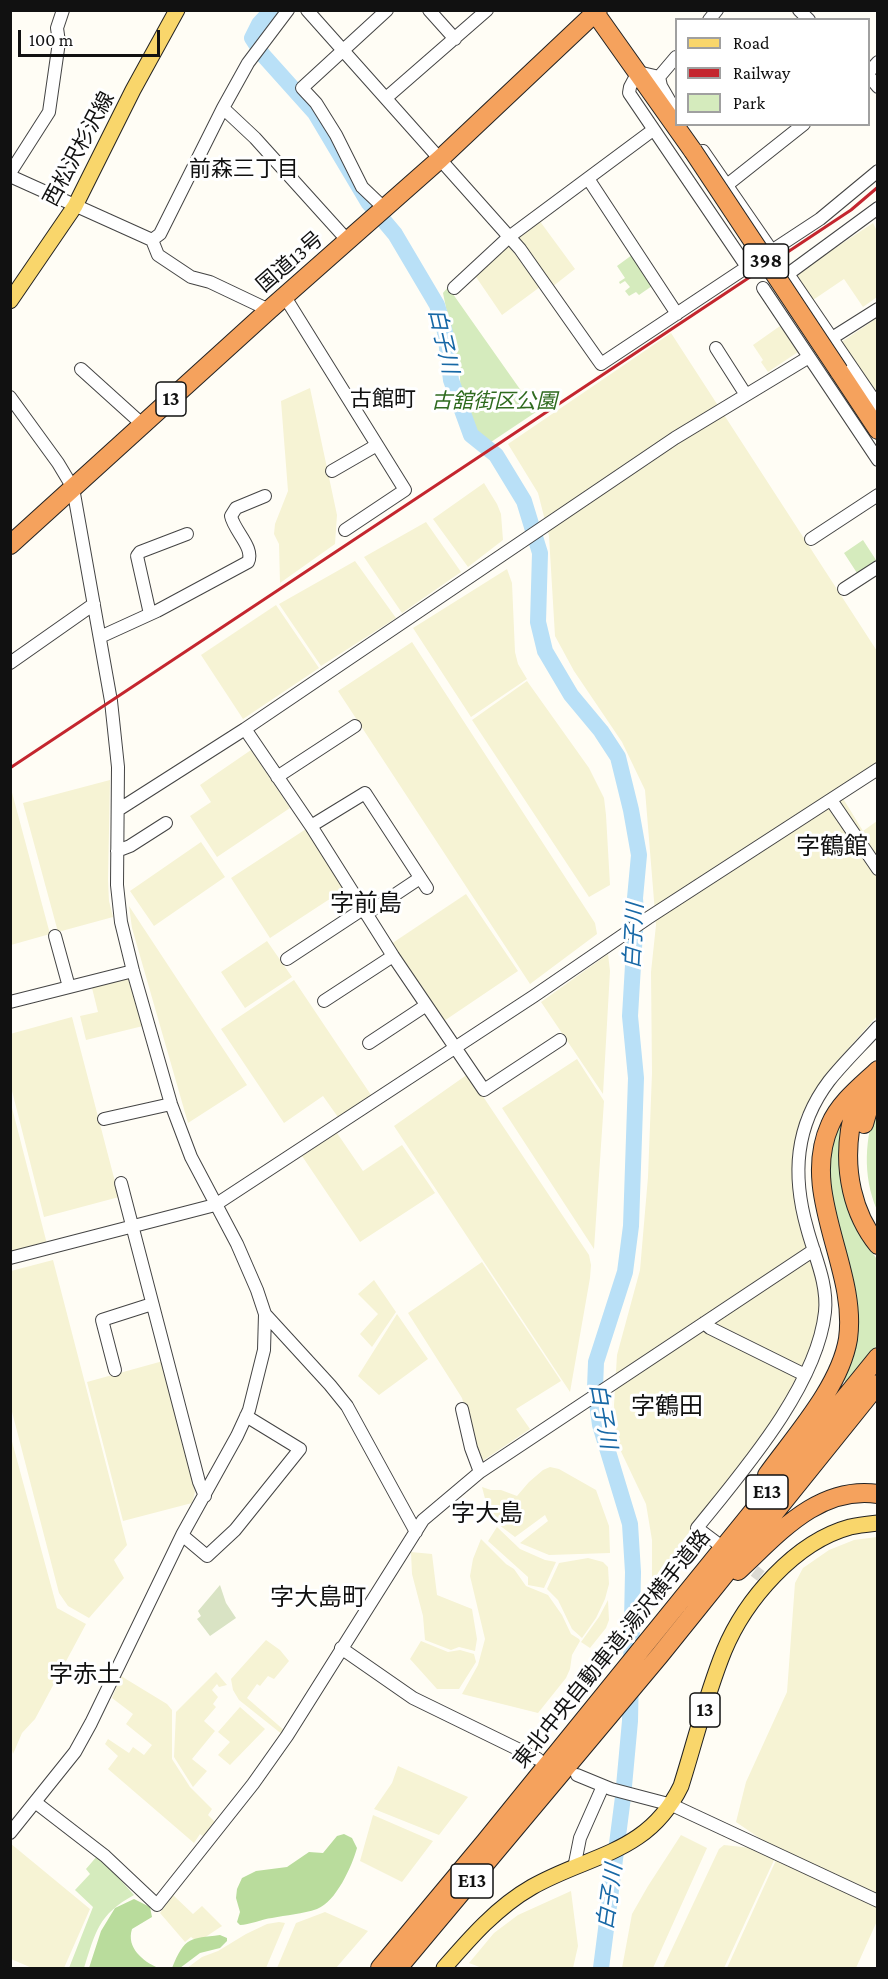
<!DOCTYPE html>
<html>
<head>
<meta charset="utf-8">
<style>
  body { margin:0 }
  #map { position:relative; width:888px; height:1979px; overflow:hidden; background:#fffdf5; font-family:"Crimson Pro",serif }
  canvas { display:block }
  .frame { position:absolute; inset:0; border:12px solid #111; pointer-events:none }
  .legend { position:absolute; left:675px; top:18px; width:195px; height:108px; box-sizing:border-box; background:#fff; border:2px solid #a0a0a0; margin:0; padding:8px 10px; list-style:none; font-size:18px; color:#111 }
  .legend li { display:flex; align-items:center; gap:12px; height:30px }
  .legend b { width:30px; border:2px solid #a0a0a0 }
  .scale { position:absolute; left:18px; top:30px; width:142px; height:27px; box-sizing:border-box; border:3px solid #111; border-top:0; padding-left:8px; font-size:18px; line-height:21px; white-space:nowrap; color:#111; -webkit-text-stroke:4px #fff; paint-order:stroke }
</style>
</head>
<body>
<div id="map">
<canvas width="888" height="1979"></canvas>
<div class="frame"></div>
<ul class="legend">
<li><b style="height:8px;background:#f9d66b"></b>Road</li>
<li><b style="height:8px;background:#c4262e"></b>Railway</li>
<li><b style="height:16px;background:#d5ebbd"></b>Park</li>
</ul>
<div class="scale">100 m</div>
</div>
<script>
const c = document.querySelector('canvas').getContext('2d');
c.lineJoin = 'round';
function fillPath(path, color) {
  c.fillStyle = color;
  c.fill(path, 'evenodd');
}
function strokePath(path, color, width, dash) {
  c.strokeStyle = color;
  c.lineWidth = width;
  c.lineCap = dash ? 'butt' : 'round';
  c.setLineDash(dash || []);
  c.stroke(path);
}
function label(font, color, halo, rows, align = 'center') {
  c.font = font + ' "Crimson Pro","Noto Sans JP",serif';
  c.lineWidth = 6;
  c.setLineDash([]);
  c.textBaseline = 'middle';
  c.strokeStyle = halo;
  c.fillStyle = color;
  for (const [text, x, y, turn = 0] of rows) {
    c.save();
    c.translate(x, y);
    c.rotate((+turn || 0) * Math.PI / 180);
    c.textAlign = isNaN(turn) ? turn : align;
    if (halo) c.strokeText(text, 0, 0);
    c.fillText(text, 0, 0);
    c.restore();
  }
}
const farmland = new Path2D(`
  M539,220L575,269L552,287L516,236Z
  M873,223L877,231V297L863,307L844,279L813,300L796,274Z
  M507,244L540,287L502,315L474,274Z
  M877,318V400L840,343Z
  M780,326L798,352L768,372L761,362L763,360L753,345Z
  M671,333L877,651V764L839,792L863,831L877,821V1016L825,1075L801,1116L792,1155L796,1212L814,1264L821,1305L816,1340L797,1383L742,1463L693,1527L659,1580H652V1540L646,1504L616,1441L614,1405L617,1355L640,1270L648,1177L652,1073L651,972L656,925L645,790L622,742L574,671L555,636L549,536L538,493L508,444Z
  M310,388L337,515L335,544L280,583L279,544L274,534L275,524L288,491L281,401Z
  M484,483L497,504L501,514L503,540L468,567L433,519Z
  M426,522L461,572L402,613L364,557Z
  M355,561L396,618L321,666L279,604Z
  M507,569L512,583L515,652L518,664L527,679L471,717L413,628Z
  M276,605L319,668L243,719L201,655Z
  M412,642L595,923L597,934L530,984L338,691Z
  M527,681L589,768L604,798L606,815L610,885L589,897L472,720Z
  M251,750L290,808L217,857L190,816L211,802L200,785Z
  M110,780L108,880L109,901L113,917L58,932L23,803Z
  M10,785L50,934L11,945H10Z
  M306,829L345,889L270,938L231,878Z
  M201,842L225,877L154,926L130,891Z
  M466,894L518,971L444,1021L391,944Z
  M129,906L247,1085L188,1123L132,928Z
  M267,941L292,977L245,1008L221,972Z
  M608,954L610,971L603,1094L541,1002Z
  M130,975L143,1026L86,1040L80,1016L98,1012L91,984Z
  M294,980L373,1098L340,1120L323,1096L284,1123L221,1029Z
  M72,1017L119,1197L44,1217L11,1087L10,1034Z
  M577,1059L604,1101L594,1249L502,1108Z
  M468,1074L589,1255L591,1265L590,1278L570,1392L394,1126Z
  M10,1100L47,1244L10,1253Z
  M337,1133L363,1171L402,1145L435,1193L360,1242L302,1156Z
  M53,1260L127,1545L114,1560L124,1578L89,1618L68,1606L59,1593L11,1408V1271Z
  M482,1262L561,1381L516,1409L530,1429L481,1462L462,1398L408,1313Z
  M374,1280L396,1312L372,1347L360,1334L378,1314L358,1294Z
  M397,1314L428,1359L379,1395L358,1376Z
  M163,1361L195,1492L192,1503L123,1521L87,1382Z
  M10,1434L57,1608L86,1624L35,1719L22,1733L13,1754L10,1743Z
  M550,1467L559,1469L596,1490L609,1526L610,1553L549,1555L520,1543L548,1521L545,1515L515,1537L490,1518L482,1487L491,1490H501L517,1496L529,1482L543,1470Z
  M497,1527L520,1549L545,1560L556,1562L544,1588L528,1585V1577L488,1541Z
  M877,1537V1896L771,1846L736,1822L746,1782L787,1692L795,1583L803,1568L829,1550L854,1540Z
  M481,1539L506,1564L514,1569L526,1586L548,1595L562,1615L571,1634L579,1639L580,1641L572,1655L570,1669L566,1678L538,1713L462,1694L478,1665L485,1639L470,1576L473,1559Z
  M411,1552L432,1554L437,1595L472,1609L477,1639L475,1651L459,1647L451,1650L425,1640L423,1616L412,1574Z
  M588,1558L603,1562L608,1567L609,1584L605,1599L596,1618L582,1638L572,1629L558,1600L547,1589L559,1563Z
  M608,1600L609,1620L606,1628L590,1648L581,1642L599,1617Z
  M266,1640L280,1650L289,1661L274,1679L268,1676L260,1686L257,1684L247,1698L285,1731L283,1735L239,1700L233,1690L231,1679Z
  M421,1641L448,1652L460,1650L474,1654L476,1662L459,1689H437L410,1659Z
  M216,1672L227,1685L219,1687L217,1684L212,1690L218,1697L213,1704L216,1707L204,1721L215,1731L192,1759L207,1771L193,1787L174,1757L176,1712Z
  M121,1676L167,1704L172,1710V1759L190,1787L212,1809L208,1815L216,1823L204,1837L200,1834L194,1843L108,1769L118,1756L105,1744L108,1739L129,1753L133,1747L144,1755L152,1745L126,1724L133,1714L112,1698Z
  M240,1707L265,1729L230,1765L218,1755L230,1742L218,1732Z
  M398,1766L468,1797L439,1835L374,1809L392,1783Z
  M373,1815L433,1841L402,1882L360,1861Z
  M681,1835L707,1848L653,1968H622L632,1914L648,1886Z
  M10,1843L90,1909L64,1968H32L11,1959Z
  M724,1845L752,1848L775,1858L724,1968H663L719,1849Z
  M777,1858L877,1904V1921L856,1968H727Z
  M571,1891L578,1946L573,1968H482L469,1963L494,1933L518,1915Z
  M173,1895L193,1914L202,1906L222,1926L198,1942L191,1937L185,1942L160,1913Z
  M325,1912L368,1931L336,1968H277L296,1923Z
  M279,1922L285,1923L266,1968H187L202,1957L218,1951L246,1934L267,1924Z`);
const green = new Path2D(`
  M632,255L652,286L639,295L636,292L629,296L625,291L630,287L625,281L620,284L619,282L625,278L617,266Z
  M448,287L536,412L488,444C471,424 460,404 460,377L443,293Z
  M863,540L876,560L857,573L844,553Z
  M877,1103V1210C862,1175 865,1138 877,1103Z
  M842,1112L858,1231L878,1261L877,1345L847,1383L841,1379C846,1370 852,1360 854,1350C865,1310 852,1270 840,1233C833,1209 825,1181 828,1156C830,1141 838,1126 842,1112Z
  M98,1855L134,1895C98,1915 96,1931 84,1968H69L93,1907L75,1890L90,1874L86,1869Z`);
const forest = new Path2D(`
  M344,1834L352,1838L357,1848C352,1866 336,1902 317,1909C303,1914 286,1915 272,1918C262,1919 249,1925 240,1925L237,1922L240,1912L236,1898L237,1889L242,1878L256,1871L287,1867L309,1852L323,1853L337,1836Z
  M134,1899L150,1907L152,1917L132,1929C126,1948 143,1961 158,1968H89L101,1931L115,1908Z
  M220,1935L227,1938V1941L220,1948L200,1953L180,1968H168H172C185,1936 190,1939 220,1935Z`);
const cemetery = new Path2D(`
  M220,1585L226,1603L236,1618L210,1636L197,1619L201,1616L198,1611Z`);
const river = new Path2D(`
  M272,10L259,24L252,38L263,55L315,113L368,202L395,234L437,305L445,332L451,380L471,435L496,455L524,501L540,553L538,622L545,651L571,695L601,731L618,757L631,810L639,855L635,898L636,914L630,1016L636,1078L631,1226L625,1272L596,1362L595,1388L600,1425L630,1524L633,1572L630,1721L623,1797L601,1968`);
const minorTunnel = new Path2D(`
  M740,1560L761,1576`);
const minor = new Path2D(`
  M307,10L520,249L601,364L747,267L629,93L630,87L638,72L659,77
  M429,10L455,39
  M799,10L809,20
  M709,20L717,10
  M868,73L878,62
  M868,75L878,87
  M659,77L661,86L676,112
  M659,77L676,57
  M386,98L487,10
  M223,108L255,138L348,241
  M703,151L772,251
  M10,173L49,112L59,42L57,28L63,10
  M10,176L152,240
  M589,180L677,314
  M727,185L804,124
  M384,208L362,187L336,135L316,103L302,88L387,10
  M878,208L788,274L878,406
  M152,240L160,234L223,108L248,63L288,10
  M152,240L158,255L191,277L210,282L269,310
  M747,267L820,219L878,171
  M454,288L509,237L653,130
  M763,288L878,460
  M285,297L405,490L345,530
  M832,338L878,309
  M716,348L746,395
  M81,369L143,425
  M10,397L58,463L73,488L111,701L118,767L117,885L121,922L133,971L171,1104L191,1157L237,1244L257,1290L265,1314L264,1350L249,1410L237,1436L182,1535L91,1723L75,1752L10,1833
  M332,471L377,445
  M811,539L878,495
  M844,589L878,567
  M150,614L137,556L140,552L187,534
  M100,637L157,611L248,562C255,548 234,531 231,516L236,508L265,496
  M10,663L94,604
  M245,729L311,826L393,956L484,1090L560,1040
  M277,777L355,726
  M831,800L878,869
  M118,810L245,729L675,438L809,357
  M311,826L365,793L427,888
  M117,851L130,846L166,823
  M366,914L420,878
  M55,936L69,987
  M287,959L363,909
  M324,1001L393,956
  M10,1002L133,971
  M369,1043L425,1006
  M104,1119L171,1104
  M121,1183L199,1482L205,1496
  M10,1258L215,1205L534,996L648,918L878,769
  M265,1314L330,1385L347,1406L416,1532
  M704,1323L710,1328L805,1375
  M115,1370L102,1320L152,1304
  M462,1409L471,1448L480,1472
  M182,1535L207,1556L235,1530L300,1449L246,1416
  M717,1543L697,1528C743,1471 817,1386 825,1312C828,1283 814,1255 807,1228C792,1175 795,1126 829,1081C844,1062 862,1045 878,1027
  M341,1648L413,1698L538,1759
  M577,1775L611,1789L672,1805L878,1901
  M35,1802L105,1856L157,1905L253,1784L287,1736L423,1520L480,1472L814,1250
  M574,1868L580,1838L603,1786`);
const major = new Path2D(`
  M10,301L75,206L133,90L177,10
  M444,1968C470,1938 497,1907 532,1887C590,1854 648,1854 681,1786C695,1742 706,1695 724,1651C745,1600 795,1542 850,1527C859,1525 869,1524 878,1523`);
const highway = new Path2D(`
  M593,10L693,151
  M839,371L878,430
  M10,545L269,310L440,159L598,10
  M865,1086C860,1100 852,1115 850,1130C844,1170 852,1213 878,1245
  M864,1124L868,1110L878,1092
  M767,1475C795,1436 840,1387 848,1339C858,1268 799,1194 830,1125C839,1103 861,1086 878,1070
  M738,1571C777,1535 818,1485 878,1494
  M380,1968L485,1842L878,1357
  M398,1968L660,1655L878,1384`);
const rail = new Path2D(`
  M10,768L851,210L878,187`);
const highwayBridge = new Path2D(`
  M693,151L839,371`);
const shields = [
  [766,261,45],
  [171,399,30],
  [767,1492,42],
  [705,1710,30],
  [472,1881,42]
];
const shieldNames = [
  ["398",766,261],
  ["13",171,399],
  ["E13",767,1492],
  ["13",705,1710],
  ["E13",472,1881]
];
const streetNames = [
  ["西松沢杉沢線",79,149,-62],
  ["国道13号",290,262,-41],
  ["東北中央自動車道;湯沢横手道路",612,1649,-51]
];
const parkNames = [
  ["古舘街区公園",494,402]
];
const neighbourhoodNames = [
  ["前森三丁目",244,169],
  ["古館町",383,399]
];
const waterNames = [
  ["白子川",443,341,77],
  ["白子川",634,936,-87],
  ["白子川",603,1416,80],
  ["白子川",610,1897,-82]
];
const quarterNames = [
  ["字鶴館",832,847],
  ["字前島",366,904],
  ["字鶴田",667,1407],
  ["字大島",487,1514],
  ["字大島町",318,1598],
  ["字赤土",85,1675]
];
fillPath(farmland, '#f6f3d4');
fillPath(green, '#d5ebbd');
fillPath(forest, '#b9dc9c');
fillPath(cemetery, '#d9e3c4');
strokePath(river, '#b9e0f7', 16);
strokePath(minorTunnel, '#dbdad3', 12, [12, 6]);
strokePath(minor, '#444', 14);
strokePath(major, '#222', 17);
strokePath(highway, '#222', 20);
strokePath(minor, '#fff', 12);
strokePath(major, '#f9d66b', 15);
strokePath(highway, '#f5a25d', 18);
strokePath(rail, '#c4262e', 3);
strokePath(highwayBridge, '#222', 20, []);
strokePath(highwayBridge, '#f5a25d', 18);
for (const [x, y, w] of shields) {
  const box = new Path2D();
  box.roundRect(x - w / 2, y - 17, w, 34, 4.5);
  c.fillStyle = '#fff';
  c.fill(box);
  strokePath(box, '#111', 1.5);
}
label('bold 20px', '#111', null, shieldNames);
label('21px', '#111', '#fff', streetNames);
label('italic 21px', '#2f6b1f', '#fff', parkNames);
label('22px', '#111', '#fff', neighbourhoodNames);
label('italic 22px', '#1768a6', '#fff', waterNames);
label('24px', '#111', '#fff', quarterNames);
</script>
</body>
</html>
